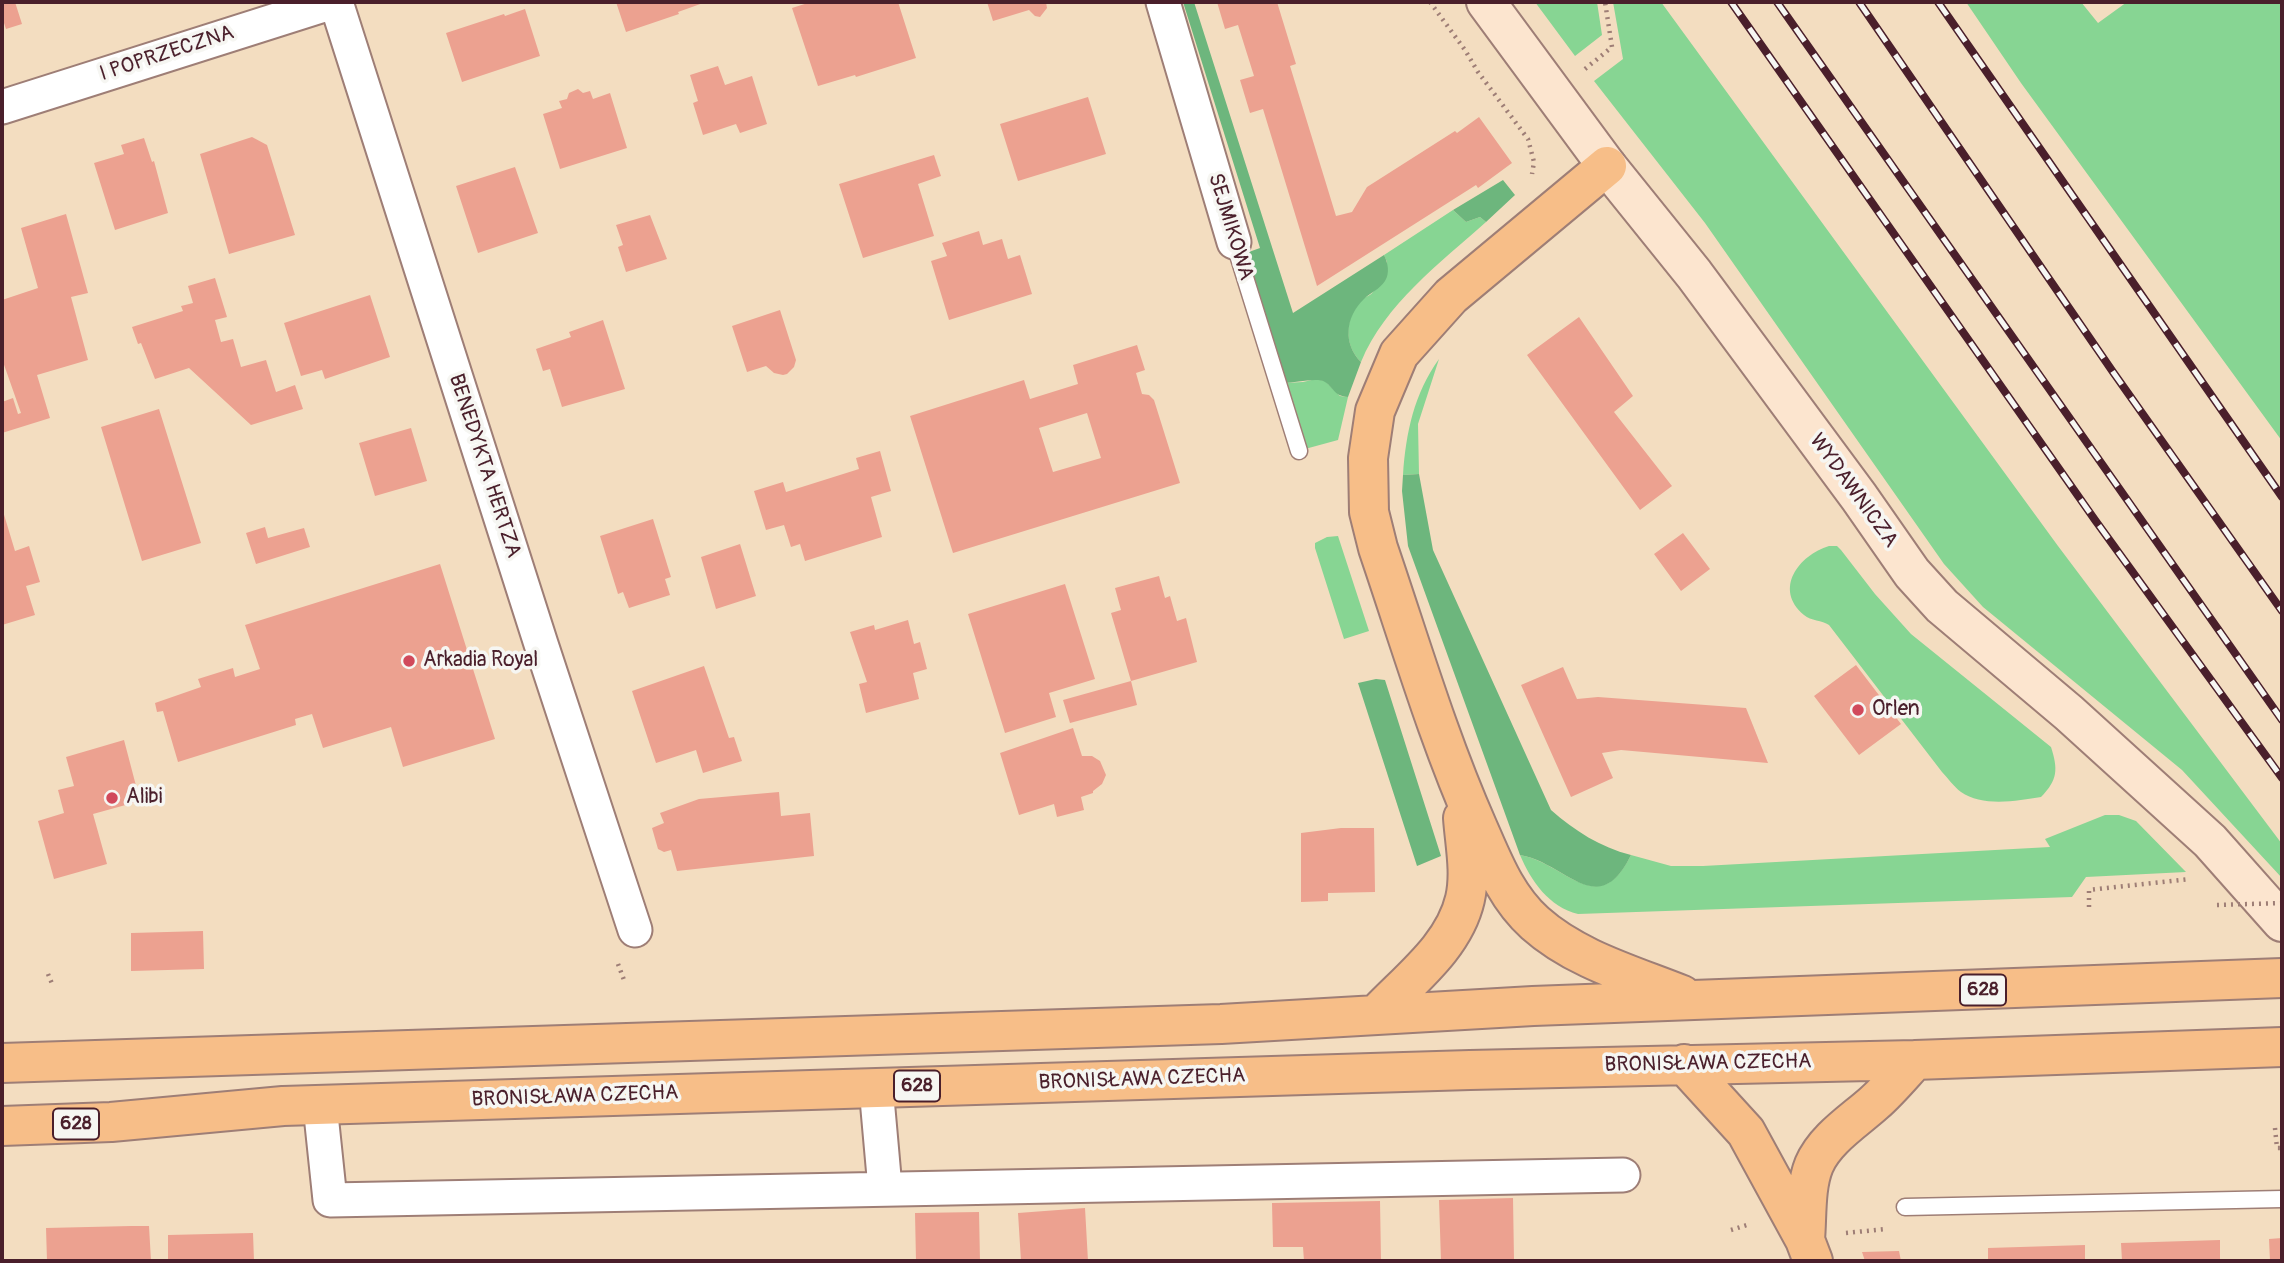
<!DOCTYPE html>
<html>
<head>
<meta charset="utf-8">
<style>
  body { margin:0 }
  #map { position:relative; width:2284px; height:1263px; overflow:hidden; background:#f3ddc0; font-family:Pangolin,sans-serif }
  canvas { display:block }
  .frame { position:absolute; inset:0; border:4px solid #4a1f2b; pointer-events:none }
</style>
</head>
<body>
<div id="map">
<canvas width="2284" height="1263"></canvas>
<div class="frame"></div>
</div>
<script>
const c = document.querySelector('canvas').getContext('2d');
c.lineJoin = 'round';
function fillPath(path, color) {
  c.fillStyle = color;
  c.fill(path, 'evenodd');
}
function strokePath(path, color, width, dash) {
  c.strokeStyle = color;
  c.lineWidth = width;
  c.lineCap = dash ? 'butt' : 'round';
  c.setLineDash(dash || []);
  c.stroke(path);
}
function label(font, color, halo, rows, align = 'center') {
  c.font = font + ' Pangolin,sans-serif';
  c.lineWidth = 7;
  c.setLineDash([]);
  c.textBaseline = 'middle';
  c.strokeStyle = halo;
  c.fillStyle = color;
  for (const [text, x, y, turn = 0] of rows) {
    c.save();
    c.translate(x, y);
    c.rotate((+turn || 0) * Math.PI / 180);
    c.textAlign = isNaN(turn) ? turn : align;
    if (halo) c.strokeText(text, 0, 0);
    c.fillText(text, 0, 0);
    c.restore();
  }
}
const green = new Path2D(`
  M1535,2H1597L1602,35L1575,56Z
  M1613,2H1661L2058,546L2282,844V878L2182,770L1983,607L1944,564L1705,223L1594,81L1623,59Z
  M1966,2H2081L2098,23L2127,2H2279L2282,6V441L2021,83Z
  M1453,210L1466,222L1480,217L1486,222C1440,263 1385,304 1361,362C1343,344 1344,316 1364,298C1367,296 1371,295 1373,292C1380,286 1384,271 1387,262L1384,255Z
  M1439,359L1418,424L1419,474L1403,475C1406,432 1414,394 1439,359Z
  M1316,379L1325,381L1340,396L1348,397L1338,440L1305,449L1285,383L1303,382Z
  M1338,536L1369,631L1344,639L1315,548V543L1327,537Z
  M1829,546H1837L1841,550L1875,594L1911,634L2051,747C2058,769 2058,780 2041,797C2017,801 1982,807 1961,792C1954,787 1948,778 1942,772L1829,625C1822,620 1811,621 1804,615C1773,589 1799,555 1829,546Z
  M2105,815H2119L2136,821L2186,872L2086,877L2072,897L1578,914C1549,907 1531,881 1520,855C1566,863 1598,921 1631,855L1671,866H1703L2050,847L2045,839Z`);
const forest = new Path2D(`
  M1183,2H1194L1293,313L1384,255C1388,263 1390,273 1385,281C1380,289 1370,293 1364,299C1345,317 1343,344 1361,362L1348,397C1334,396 1335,389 1325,382C1318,377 1294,383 1285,383L1246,253L1260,248Z
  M1503,180L1515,195L1486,222L1480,217L1466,222L1453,210Z
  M1419,474L1433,550L1551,810C1575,831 1600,847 1631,855C1598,922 1567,863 1520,855L1408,546L1402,491L1403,475Z
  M1376,679L1385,680L1441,856L1417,866L1358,683Z`);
const building = new Path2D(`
  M2,2H15L22,24L6,29L4,23L2,24Z
  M616,2H706L678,12L679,14L626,32Z
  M811,2H898L916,58L856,77L855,75L818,86L792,8Z
  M987,2H1046L1047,8L1040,17L1035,16L1029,10L993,21Z
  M1217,2H1277L1296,64L1290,66L1336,216L1352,212L1367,187L1455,131L1457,133L1479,117L1512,163L1478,188L1476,185L1317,286L1263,109L1250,113L1240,80L1254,76L1238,25L1225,29Z
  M525,9L540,56L462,82L446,33L504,14L505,16Z
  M718,66L725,85L752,76L767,124L740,133L736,124L703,135L693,103L698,101L690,75Z
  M578,89L583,93L590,91L593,99L610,93L627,148L560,169L543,114L562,108L559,101L567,99L569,93Z
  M1088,97L1106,154L1018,181L1000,124Z
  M252,137L267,145L295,235L229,254L200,154Z
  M144,138L152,162L154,161L168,213L115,230L94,163L124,154L121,145Z
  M934,155L941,176L918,184L934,236L863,258L839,184Z
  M515,167L538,233L478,253L456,186Z
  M66,214L88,293L71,297L88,360L37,375L50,418L2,433V402L13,398L18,414L21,413L2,359V300L38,288L21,228Z
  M650,215L667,259L626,272L618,247L623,245L616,225Z
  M979,231L983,245L1002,239L1008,259L1020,255L1032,294L949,320L931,261L947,256L942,243Z
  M215,278L227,317L215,320L221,342L233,339L241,367L266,360L276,392L295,385L303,409L251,425L189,368L155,379L141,343L138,344L132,327L183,311L181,306L193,303L188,286Z
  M370,295L390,357L325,379L322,370L301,376L284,323Z
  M780,310L796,360L794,367L787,374L783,375L774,373L766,366L747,372L732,326Z
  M1579,317L1633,396L1614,412L1672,486L1640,510L1527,355Z
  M603,320L625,389L562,407L550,369L543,371L536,349L571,337L569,332Z
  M1137,345L1145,370L1136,373L1142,394L1149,395L1154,400L1180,483L953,553L910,416L1024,380L1030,399L1078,384L1073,365ZM1087,413L1101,458L1053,472L1039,428Z
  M159,409L201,543L142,561L101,427Z
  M411,428L427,481L375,496L359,443Z
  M880,451L891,491L871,497L882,537L805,561L800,544L791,547L784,525L766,530L754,491L783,482L786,492L859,469L856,458Z
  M2,508L15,551L29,546L40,582L26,586L35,615L2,625Z
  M653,519L671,577L665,579L670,595L629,608L623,592L618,594L600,536Z
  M265,527L268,538L304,528L310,547L256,564L246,533Z
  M1683,533L1710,569L1681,591L1654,554Z
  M740,544L756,596L716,609L701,557Z
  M440,564L495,739L403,767L391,727L323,748L312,714L295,719L296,725L178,762L163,711L157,712L155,703L201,687L198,679L233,668L235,677L260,669L245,625Z
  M1159,576L1165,598L1170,596L1177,621L1186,618L1197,662L1131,681L1111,613L1121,610L1115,588Z
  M1065,584L1095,679L1049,693L1056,717L1005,733L968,614Z
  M908,620L914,644L920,642L927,669L913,673L919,699L866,713L859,684L867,682L850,632L874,625L875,630Z
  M1856,665L1901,724L1859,755L1814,696Z
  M704,666L729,738L734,737L742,761L703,773L696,750L656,763L632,691Z
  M1563,667L1577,699L1598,697L1746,708L1768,763L1621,750L1602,753L1613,778L1571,797L1521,685Z
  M1131,681L1137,705L1070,723L1063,700Z
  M1073,728L1082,756H1092L1100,761L1106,775L1102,784L1093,791V793L1081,797L1084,810L1057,817L1054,804L1019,815L1000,753Z
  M124,740L140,801L93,814L107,864L54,879L38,821L64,813L58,790L74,786L66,757Z
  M779,792L781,816L810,813L814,856L677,871L671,850L664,852L658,849L652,828L664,823L660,813L699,799Z
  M1341,828H1374L1375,892L1328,893V901L1301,902V833Z
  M203,931L204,969L131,971V933Z
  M1513,1198L1514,1260L1441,1261L1439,1200Z
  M1380,1201L1381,1261H1304L1303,1247H1273L1272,1203Z
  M1085,1208L1088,1261H1021L1018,1213Z
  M979,1212L980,1261H916L915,1213Z
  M131,1226H149L151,1261H47L46,1228Z
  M253,1233L254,1261H168V1235Z
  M2282,1238V1261H2270L2269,1239Z
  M2220,1240V1261H2122L2121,1243Z
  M2085,1245V1261H1988V1248Z
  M1899,1251L1901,1261H1865L1862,1252Z`);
const path = new Path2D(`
  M1430,2L1465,50L1478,72L1528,139L1534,162L1532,174
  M1585,69L1612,47L1605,2
  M2089,907V890L2190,879
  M618,964L624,980
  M48,974L53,986
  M2275,1128L2277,1148H2282
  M1731,1230L1750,1224
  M1846,1233L1886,1229`);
const lane = new Path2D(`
  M1234,242L1299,451
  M1905,1207L2282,1199`);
const street = new Path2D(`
  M336,2L541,644L635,930
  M1163,2L1234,242
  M2,107L333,2
  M876,1087L885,1188
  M320,1105L330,1200L1623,1175`);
const secondary = new Path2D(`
  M1486,2L1607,166L1694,274L1859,497L1912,573L1942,606L2069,713L2210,841L2282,922`);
const primary = new Path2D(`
  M1607,166L1451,296L1399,354L1375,411L1368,458L1369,512L1378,548C1410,642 1438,738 1478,828C1493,862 1506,897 1535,923C1575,959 1632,975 1682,995
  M1377,1014C1409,980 1454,947 1465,899C1471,873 1465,845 1463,818
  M2,1063L1221,1024L1533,1006L2282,978
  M1684,1064L1746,1132L1805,1240L1813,1261
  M2,1126L111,1122L283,1106L1470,1070L1915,1060L2282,1047
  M1805,1240C1807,1216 1805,1187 1814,1165C1825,1139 1854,1121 1874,1103C1889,1090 1902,1074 1915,1060`);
const rail = new Path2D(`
  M1731,2L2095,520L2282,778
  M1777,2L2282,720
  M1859,2L2113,372L2282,611
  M1938,2L2282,497`);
const pathBridge = new Path2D(`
  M2217,905L2282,903`);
const markers = [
  [409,661,7,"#d1495b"],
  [1858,710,7,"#d1495b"],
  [112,798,7,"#d1495b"]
];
const shields = [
  [1983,990,46],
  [917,1086,46],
  [76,1124,46]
];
const shieldNames = [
  ["628",1983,990],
  ["628",917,1086],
  ["628",76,1124]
];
const streetNames = [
  ["I POPRZECZNA",167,54,-18],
  ["SEJMIKOWA",1230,227,73],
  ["BENEDYKTA HERTZA",484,466,72],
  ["WYDAWNICZA",1853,491,54],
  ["BRONISŁAWA CZECHA",1708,1064,-1],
  ["BRONISŁAWA CZECHA",1142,1080,-2],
  ["BRONISŁAWA CZECHA",575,1097,-2]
];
const poiNames = [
  ["Arkadia Royal",423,661],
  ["Orlen",1872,710],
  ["Alibi",126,798]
];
fillPath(green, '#87d593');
fillPath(forest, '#6db67d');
fillPath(building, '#eca190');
strokePath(lane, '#9e7e76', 19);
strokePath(street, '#9e7e76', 37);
strokePath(secondary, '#9e7e76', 42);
strokePath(primary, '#9e7e76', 42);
strokePath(path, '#9e7e76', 4.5, [2, 5]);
strokePath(lane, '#fff', 16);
strokePath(street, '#fff', 33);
strokePath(secondary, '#fce5cf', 38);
strokePath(primary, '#f7be88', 38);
strokePath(rail, '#4a1f2b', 8);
strokePath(rail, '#f6f6f2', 5, [16]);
strokePath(pathBridge, '#9e7e76', 4.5, [2, 5]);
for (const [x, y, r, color] of markers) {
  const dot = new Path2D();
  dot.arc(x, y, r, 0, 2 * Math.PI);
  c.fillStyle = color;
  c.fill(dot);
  strokePath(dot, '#f6f6f2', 2.5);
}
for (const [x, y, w] of shields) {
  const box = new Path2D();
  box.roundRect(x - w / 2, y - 15.5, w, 31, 5);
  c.fillStyle = '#f6f6f2';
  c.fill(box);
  strokePath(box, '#4a1f2b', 2);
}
label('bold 19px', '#4a1f2b', null, shieldNames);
label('21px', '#4a1f2b', '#f6f6f2', streetNames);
label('21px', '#4a1f2b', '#f6f6f2', poiNames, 'left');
</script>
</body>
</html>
